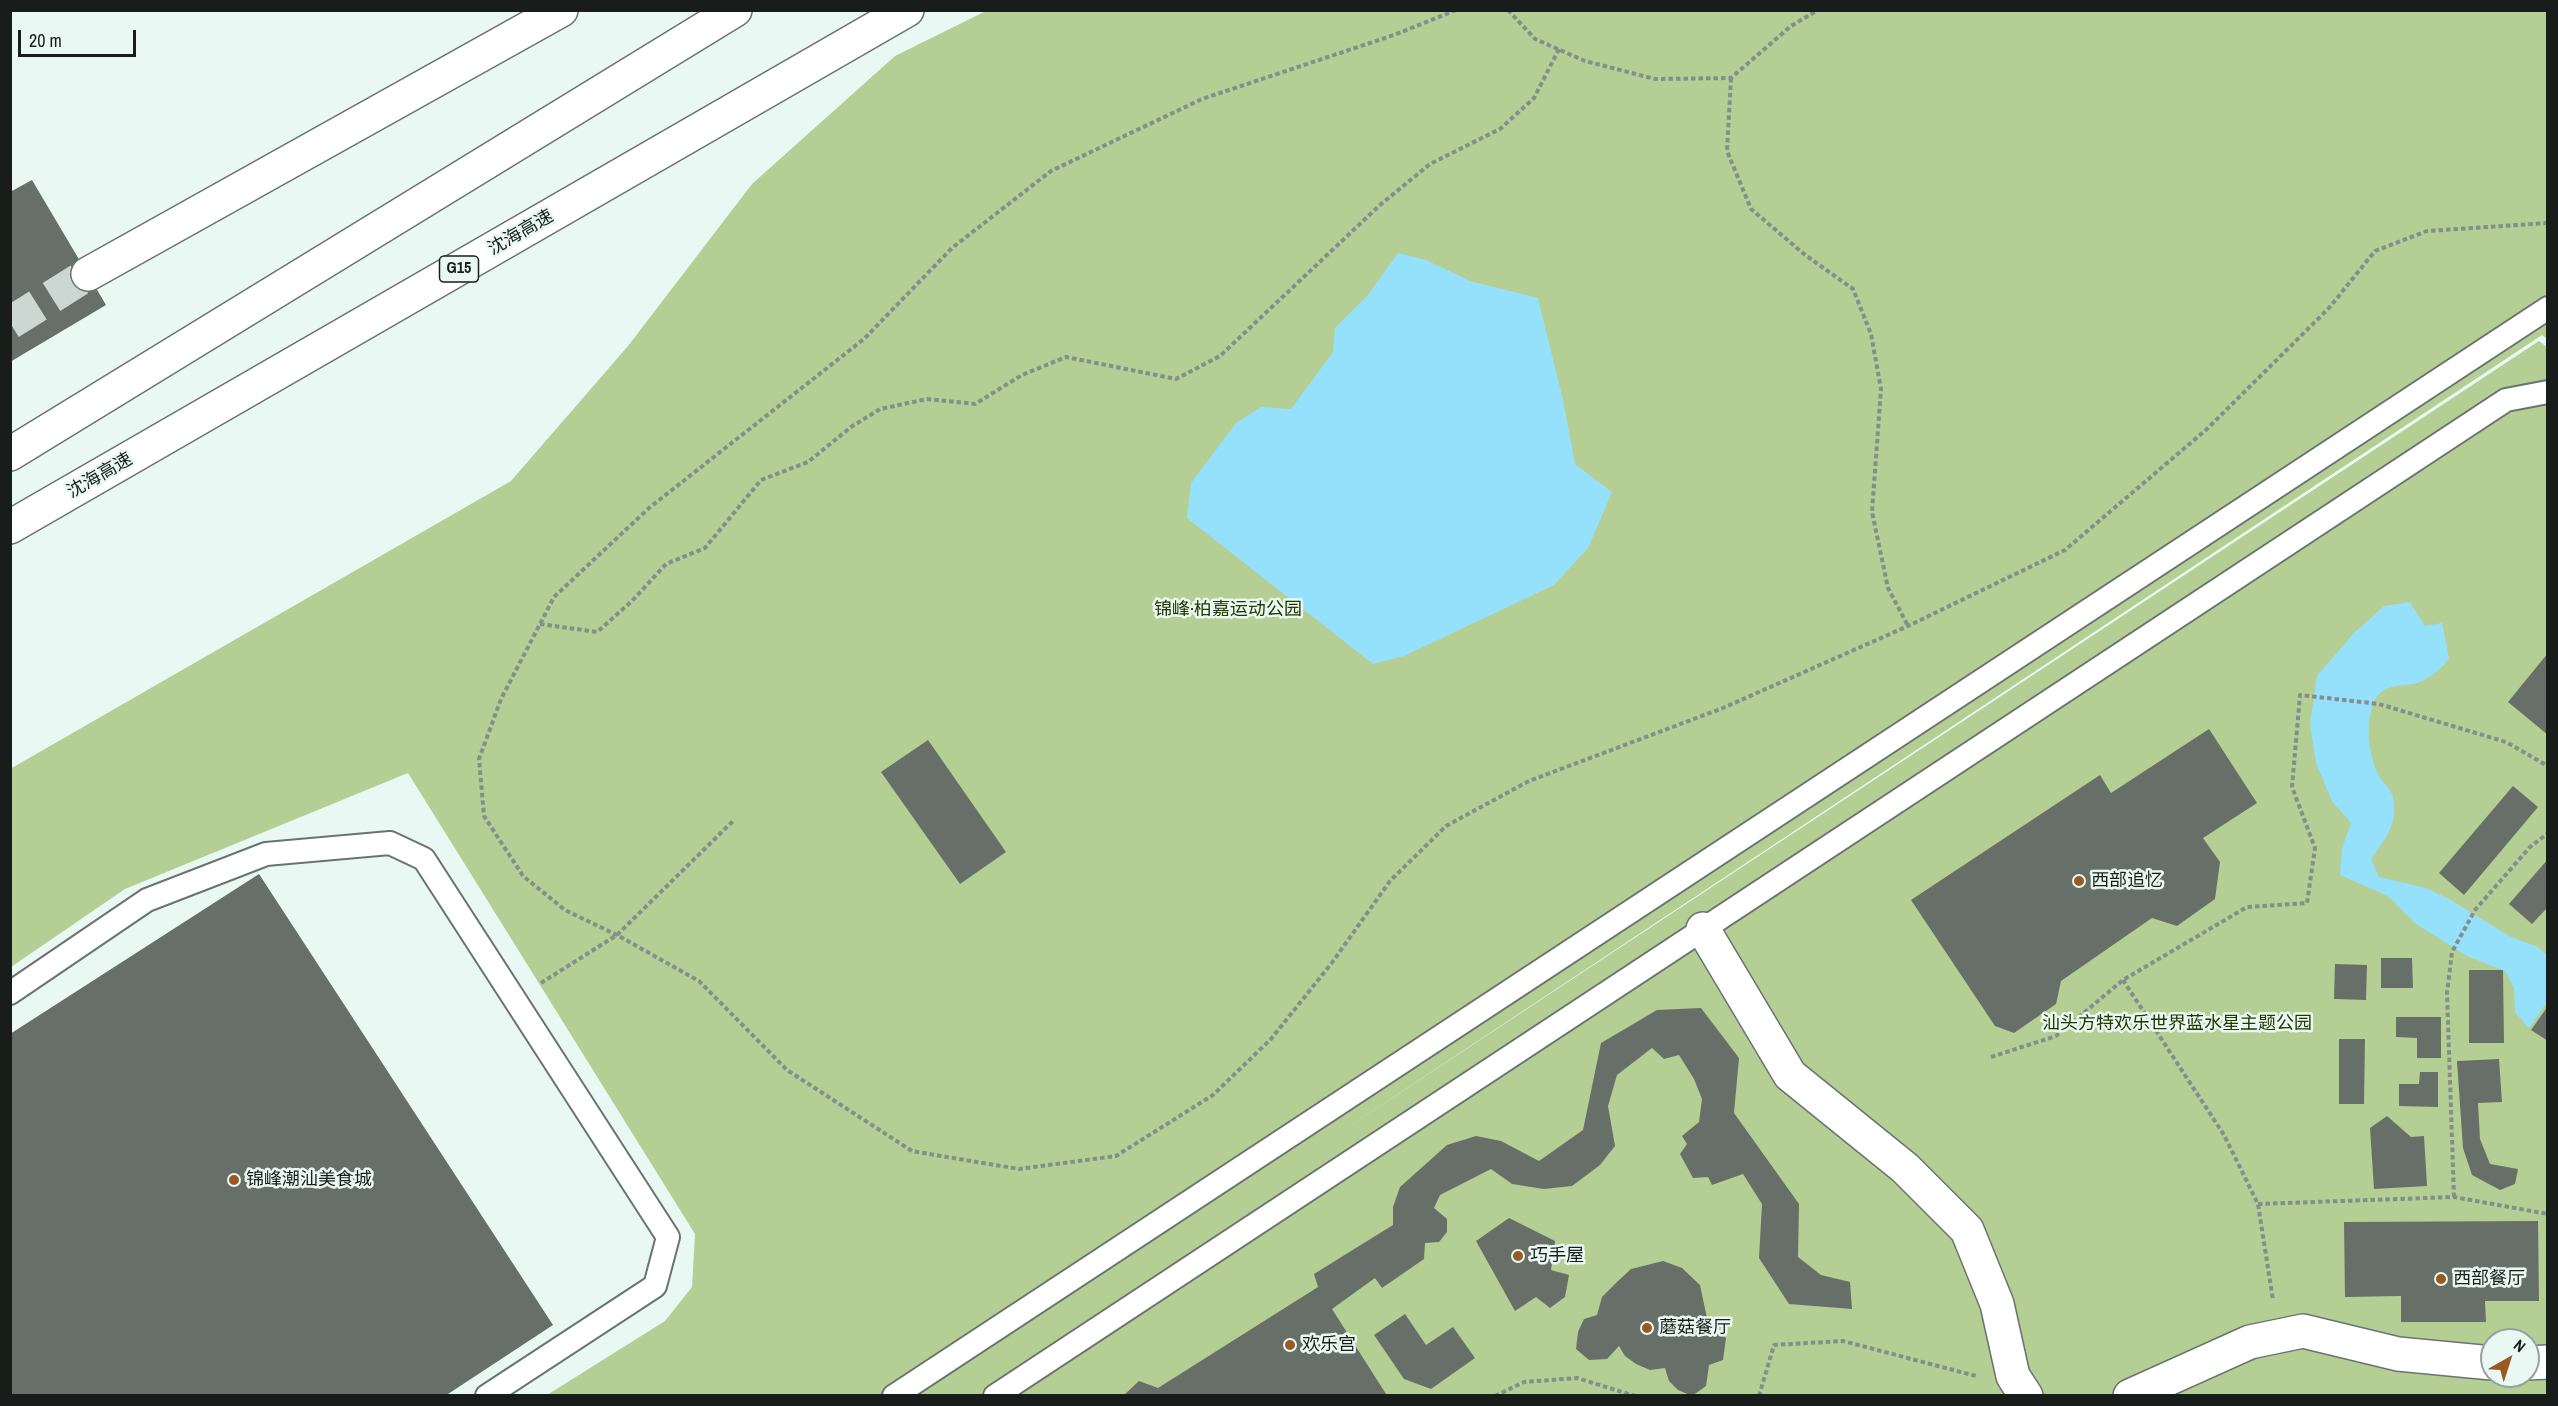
<!DOCTYPE html>
<html>
<head>
<meta charset="utf-8">
<style>
  body { margin:0 }
  #map { position:relative; width:2558px; height:1406px; overflow:hidden; background:#eaf8f3; font-family:"Archivo Narrow",sans-serif }
  canvas { display:block }
  .frame { position:absolute; inset:0; border:12px solid #181d1c; pointer-events:none }
  .north { position:absolute; left:2480px; top:1328px; width:60px; height:60px; box-sizing:border-box; background:#eaf8f3; border:2px solid #96a09d; border-radius:50%; rotate:39deg; font-size:16px; font-weight:700; line-height:24px; text-align:center; color:#181d1c }
  .north::after { content:''; display:block; margin:auto; width:21px; height:27px; background:#995923; clip-path:polygon(50% 0,100% 100%,50% 72%,0 100%) }
  .scale { position:absolute; left:18px; top:30px; width:118px; height:27px; box-sizing:border-box; border:3px solid #181d1c; border-top:0; padding-left:8px; font-size:18px; line-height:21px; white-space:nowrap; color:#181d1c; -webkit-text-stroke:4px #eaf8f3; paint-order:stroke }
</style>
</head>
<body>
<div id="map">
<canvas width="2558" height="1406"></canvas>
<div class="frame"></div>
<div class="north">N</div>
<div class="scale">20 m</div>
</div>
<script>
const c = document.querySelector('canvas').getContext('2d');
c.lineJoin = 'round';
function fillPath(path, color) {
  c.fillStyle = color;
  c.fill(path, 'evenodd');
}
function strokePath(path, color, width, dash) {
  c.strokeStyle = color;
  c.lineWidth = width;
  c.lineCap = dash ? 'butt' : 'round';
  c.setLineDash(dash || []);
  c.stroke(path);
}
function label(font, color, halo, rows, align = 'center') {
  c.font = font + ' "Archivo Narrow","Noto Sans SC",sans-serif';
  c.lineWidth = 5;
  c.setLineDash([]);
  c.textBaseline = 'middle';
  c.strokeStyle = halo;
  c.fillStyle = color;
  for (const [text, x, y, turn = 0] of rows) {
    c.save();
    c.translate(x, y);
    c.rotate((+turn || 0) * Math.PI / 180);
    c.textAlign = isNaN(turn) ? turn : align;
    if (halo) c.strokeText(text, 0, 0);
    c.fillText(text, 0, 0);
    c.restore();
  }
}
const green = new Path2D(`
  M986,11H2547V339L2542,335L1327,1141L2539,341L2548,348L2547,1395H547L665,1321L692,1287L695,1234L408,773L125,889L11,967L10,769L511,481L628,346L752,184L895,56ZM2492,1340H2528V1376H2492Z`);
const water = new Path2D(`
  M1398,253L1426,260L1470,281L1538,298L1563,400L1575,464L1612,492L1588,548L1554,585L1404,656L1373,664L1187,518L1191,483L1236,423L1261,407L1291,409L1333,352L1335,328L1367,296Z
  M2410,602L2425,626L2442,623L2449,658C2443,668 2429,679 2417,683C2403,687 2385,683 2376,698C2365,719 2368,748 2376,770C2384,789 2396,786 2394,814C2393,830 2380,846 2371,859L2379,877L2426,888L2451,900L2509,936L2538,947L2547,955V1002L2529,1028L2515,1012L2514,988L2505,971L2467,956L2416,924L2388,896L2340,875L2342,848L2351,823L2332,801L2316,763L2310,724L2317,676L2354,633L2384,606Z`);
const building = new Path2D(`
  M32,180L106,305L10,362V192Z
  M2548,653V735L2508,702Z
  M2209,729L2257,803L2203,838L2220,862L2215,899L2177,926L2152,918L2061,981L2056,1004L2014,1033L1995,1026L1911,900L2100,775L2111,793Z
  M928,740L1006,852L960,884L881,772Z
  M2513,786L2538,807L2464,895L2439,873Z
  M2548,859V907L2532,924L2509,904Z
  M259,874L553,1325L445,1396H10V1034Z
  M2381,958H2412L2413,988H2381Z
  M2335,964L2367,965L2366,1000L2334,999Z
  M2469,970H2503L2504,1043H2469Z
  M2548,1006V1041L2531,1030Z
  M1701,1008L1739,1058L1734,1113L1799,1204L1798,1257L1821,1275L1850,1282L1852,1309L1789,1304L1759,1258L1762,1204L1743,1174L1712,1185L1708,1177L1693,1178L1680,1154L1687,1144L1682,1136L1699,1122L1702,1099L1694,1079L1679,1055L1664,1059L1652,1048L1617,1075L1608,1106L1615,1146L1600,1165L1572,1186L1544,1189L1512,1184L1491,1169L1440,1195L1434,1208L1447,1219V1232L1439,1242L1425,1243L1424,1259L1382,1288L1375,1278L1332,1309L1386,1394L1123,1396L1139,1381L1158,1388L1318,1287L1314,1274L1393,1225V1207L1400,1187L1447,1145L1476,1136L1501,1141L1539,1161L1583,1130L1601,1043L1657,1010Z
  M2396,1017H2441V1058H2417V1038L2396,1037Z
  M2339,1039H2365L2364,1104H2339Z
  M2499,1059L2502,1102L2478,1103L2480,1139L2490,1164L2518,1169L2515,1184L2500,1190L2472,1175L2463,1148L2457,1061Z
  M2420,1072H2438V1107L2399,1106V1084H2419Z
  M2387,1116L2411,1137L2424,1136L2427,1186L2374,1189L2370,1128Z
  M1509,1218L1555,1241L1551,1270L1569,1275L1565,1297L1550,1308L1536,1297L1515,1311L1476,1241Z
  M2538,1221L2539,1301H2485L2486,1322H2401V1296L2345,1297L2344,1222Z
  M1663,1261L1682,1268L1700,1285L1708,1323L1726,1338L1723,1360L1709,1365L1706,1386L1692,1396L1678,1390L1669,1381L1665,1368L1650,1370L1636,1364L1625,1356L1619,1346L1607,1359L1589,1360L1576,1349L1578,1332L1584,1319L1597,1315L1602,1297L1618,1281L1631,1269Z
  M1405,1314L1426,1345L1453,1327L1475,1358L1431,1389L1404,1379L1374,1335Z`);
const motorwayTunnel = new Path2D(`
  M10,323L88,274`);
const path = new Path2D(`
  M1456,10L1394,35L1202,99L1051,171L952,248L864,339L649,508L554,597L501,699L479,759L484,816L523,876L565,910L617,935L699,981L787,1070L912,1151L1019,1169L1116,1156L1213,1095L1271,1039L1331,964L1390,881L1446,826L1529,781L1723,708L1908,626L2065,550L2207,429L2329,308L2375,251L2427,231L2548,223
  M1508,10L1535,39L1585,61L1655,79L1731,78L1791,26L1818,10
  M1731,78L1727,151L1751,209L1804,254L1853,289L1871,334L1881,389L1872,512L1888,588L1908,626
  M540,624L597,632L632,601L666,564L705,548L761,480L808,462L851,427L880,409L927,399L975,404L1022,375L1066,357L1176,379L1220,356L1380,205L1430,164L1500,129L1534,98L1559,49
  M2123,980L2224,1135L2258,1204L2273,1300
  M541,983L617,935L734,820
  M1991,1057L2056,1036L2123,980L2247,907L2307,903L2315,848L2292,787L2300,695L2379,704L2506,742L2548,766
  M2454,1197L2447,993L2452,952L2475,910L2530,847L2548,833
  M2258,1204L2454,1197L2548,1214
  M1495,1396L1524,1382L1577,1378L1635,1396
  M1759,1396L1774,1345L1843,1341L1976,1376`);
const service = new Path2D(`
  M10,993L147,900L266,854L390,843L424,859L668,1237L655,1286L487,1396
  M894,1396L2548,308
  M995,1396L2506,400L2548,392`);
const pedestrian = new Path2D(`
  M1703,929L1790,1075L1905,1168L1967,1230L1997,1304L2013,1376L2026,1396
  M2528,1363L2548,1362
  M2130,1396L2250,1342L2303,1331L2398,1354L2492,1363`);
const motorway = new Path2D(`
  M88,274L561,10
  M10,454L735,10
  M10,527L907,10`);
const markers = [
  [2079,881,6,"#995923"],
  [234,1180,6,"#995923"],
  [1518,1256,6,"#995923"],
  [2441,1279,6,"#995923"],
  [1647,1328,6,"#995923"],
  [1290,1345,6,"#995923"]
];
const shields = [
  [459,269,39]
];
const shieldNames = [
  ["G15",459,269]
];
const streetNames = [
  ["沈海高速",521,233,-30],
  ["沈海高速",100,476,-30]
];
const parkNames = [
  ["锦峰·柏嘉运动公园",1228,610],
  ["汕头方特欢乐世界蓝水星主题公园",2177,1024]
];
const poiNames = [
  ["西部追忆",2091,881],
  ["锦峰潮汕美食城",246,1180],
  ["巧手屋",1530,1256],
  ["西部餐厅",2453,1279],
  ["蘑菇餐厅",1659,1328],
  ["欢乐宫",1302,1345]
];
fillPath(green, '#b5ce94');
fillPath(water, '#95e1fb');
fillPath(building, '#677068');
strokePath(motorwayTunnel, '#cad7d3', 33, [33, 16]);
strokePath(service, '#687470', 26);
strokePath(pedestrian, '#687470', 36);
strokePath(motorway, '#687470', 36);
strokePath(path, '#848e8b', 4, [4.5, 3]);
strokePath(service, '#fff', 22);
strokePath(pedestrian, '#fff', 33);
strokePath(motorway, '#fff', 33);
for (const [x, y, r, color] of markers) {
  const dot = new Path2D();
  dot.arc(x, y, r, 0, 2 * Math.PI);
  c.fillStyle = color;
  c.fill(dot);
  strokePath(dot, '#eaf8f3', 2);
}
for (const [x, y, w] of shields) {
  const box = new Path2D();
  box.roundRect(x - w / 2, y - 13, w, 26, 4.5);
  c.fillStyle = '#eaf8f3';
  c.fill(box);
  strokePath(box, '#181d1c', 1.5);
}
label('bold 16px', '#181d1c', null, shieldNames);
label('18px', '#181d1c', '#eaf8f3', streetNames);
label('18px', '#253700', '#eaf8f3', parkNames);
label('18px', '#181d1c', '#eaf8f3', poiNames, 'left');
</script>
</body>
</html>
